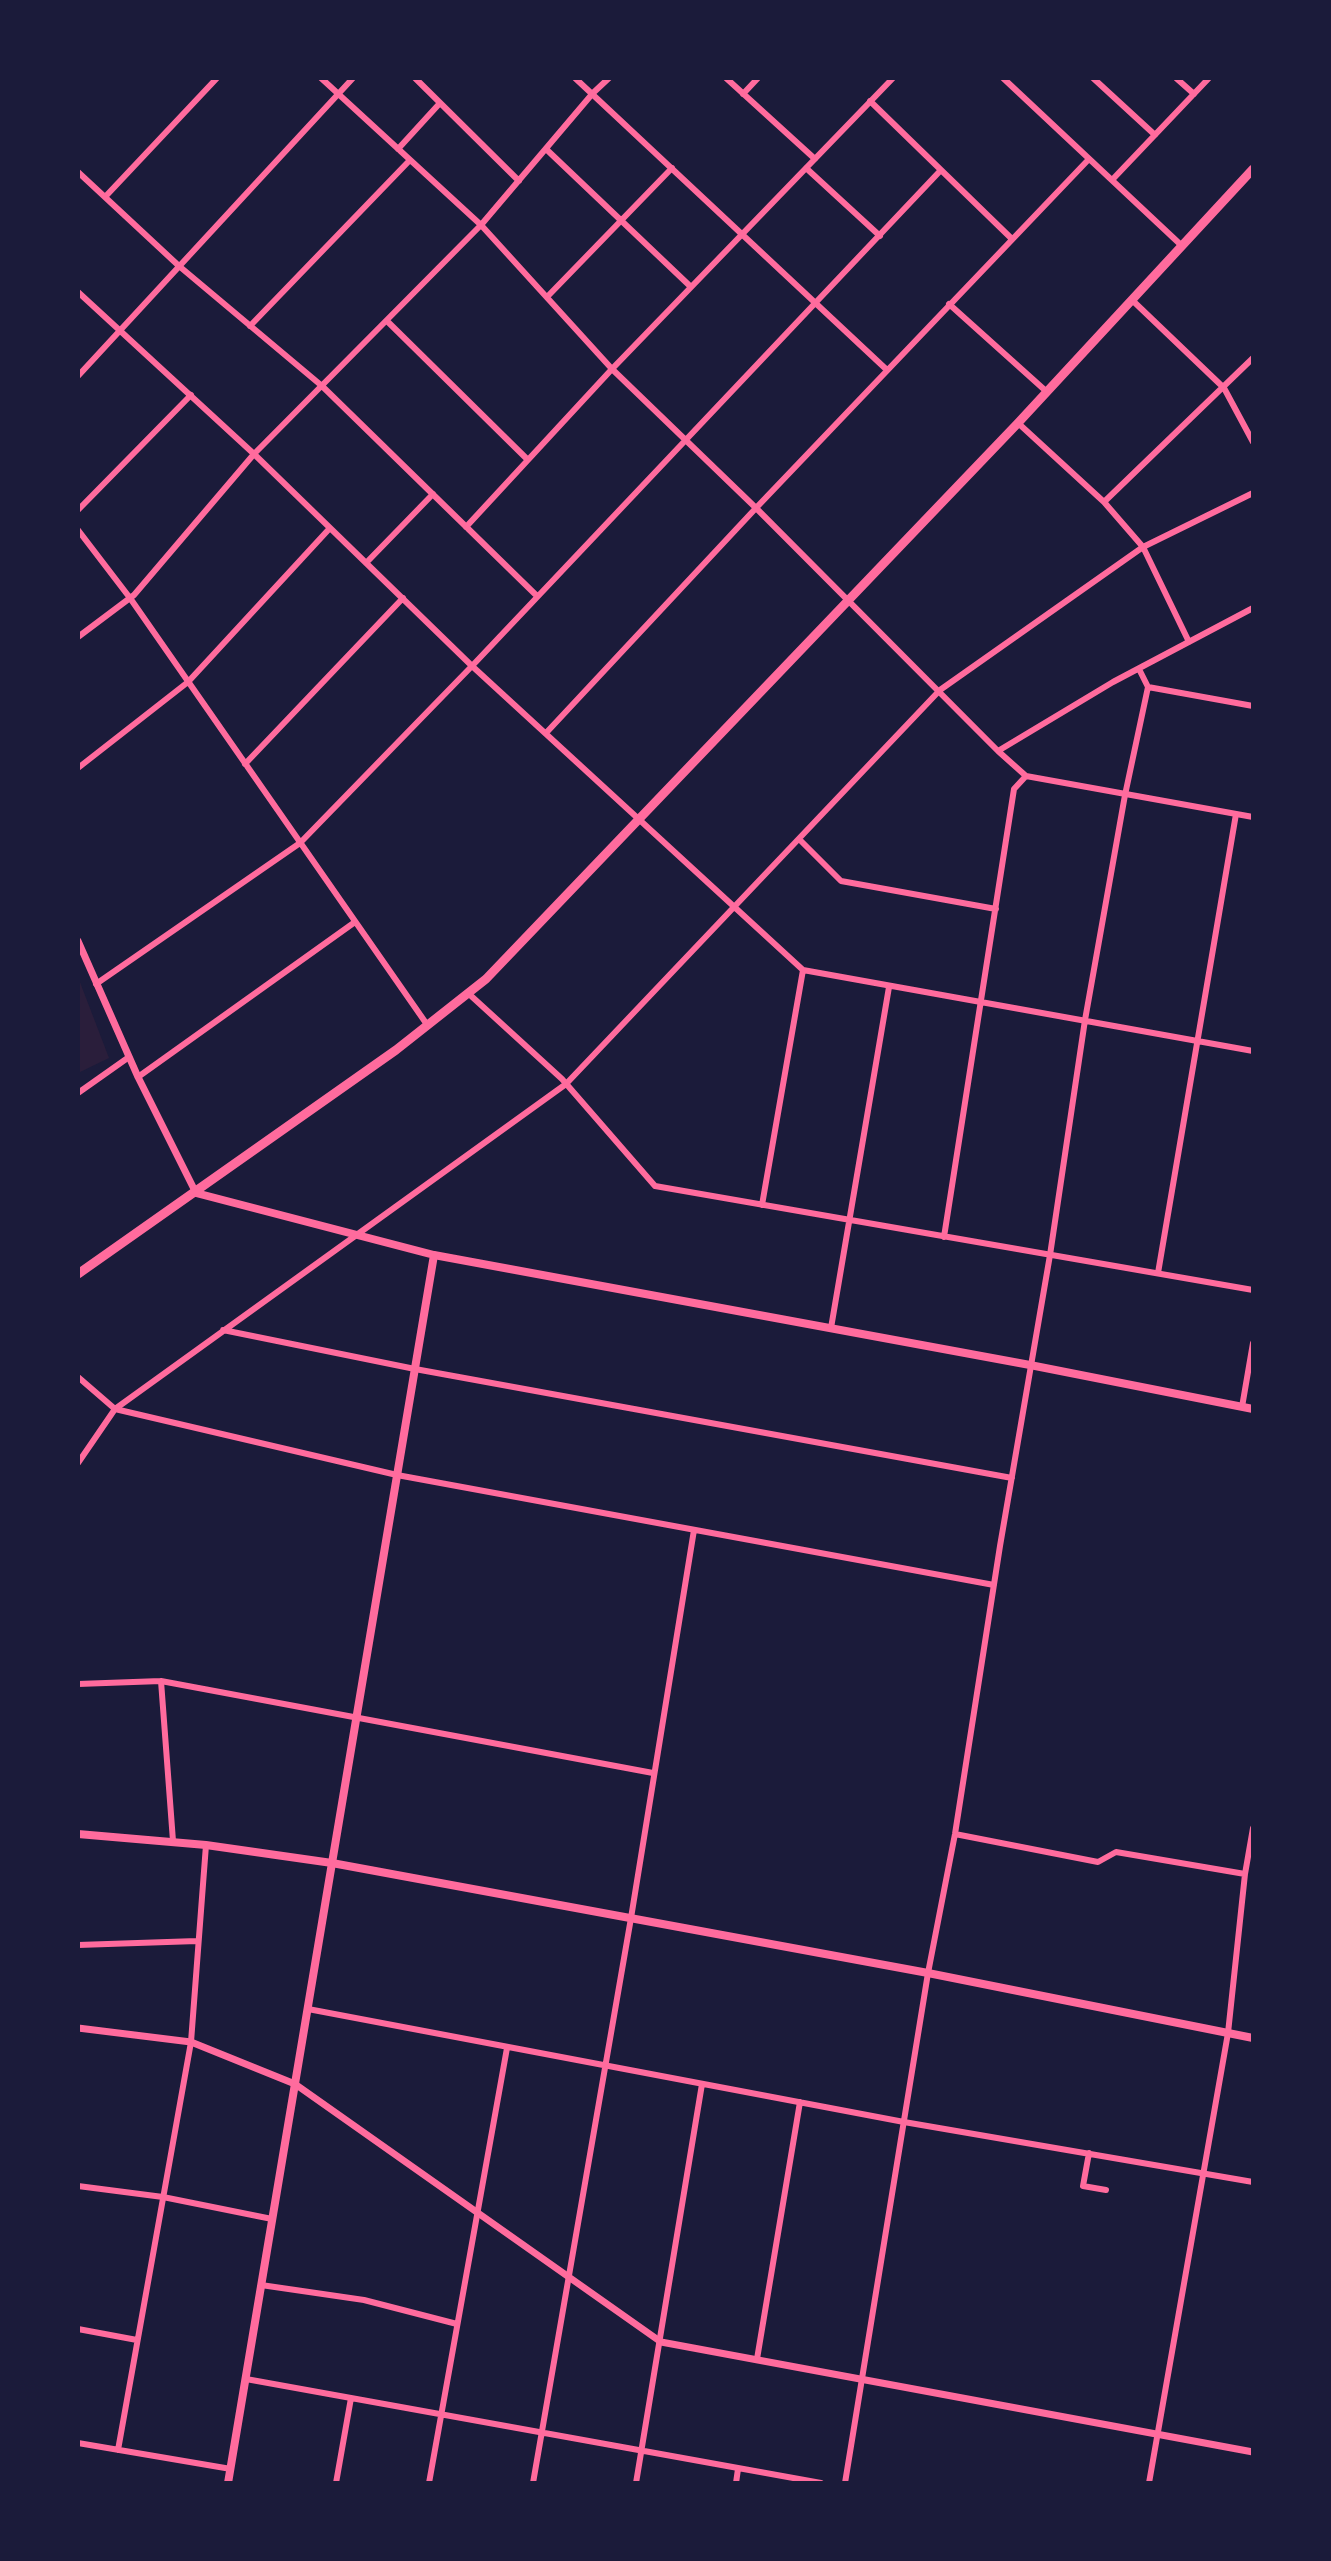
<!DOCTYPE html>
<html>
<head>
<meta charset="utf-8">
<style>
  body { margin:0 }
  #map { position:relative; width:1331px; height:2561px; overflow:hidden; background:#1b1b3a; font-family:"Fira Sans",sans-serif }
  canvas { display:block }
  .frame { position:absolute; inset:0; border:80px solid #1b1b3a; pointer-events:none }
</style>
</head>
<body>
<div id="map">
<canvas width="1331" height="2561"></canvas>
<div class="frame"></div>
</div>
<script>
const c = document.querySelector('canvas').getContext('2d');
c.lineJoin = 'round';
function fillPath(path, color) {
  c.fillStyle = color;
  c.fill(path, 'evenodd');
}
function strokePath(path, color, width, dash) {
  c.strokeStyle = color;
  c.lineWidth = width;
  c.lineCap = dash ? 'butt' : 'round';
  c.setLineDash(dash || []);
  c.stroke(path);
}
const green = new Path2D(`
  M78,977L109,1058L78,1073Z`);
const minor = new Path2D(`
  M321,78L481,225L612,369L756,508L998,751L1026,776L1253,817
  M415,78L519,181
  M575,78L887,370
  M726,78L815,159
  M1003,78L1181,245
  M1093,78L1155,135
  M1176,78L1194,94
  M743,94L758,78
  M870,101L1012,239
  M398,149L440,103
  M546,149L691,287
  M806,168L880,236
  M78,172L179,266L322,386L537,596
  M1112,180L1209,78
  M105,197L217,78
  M78,292L254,454L472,666L803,970L1253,1051
  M547,297L672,168
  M1132,300L1224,388L1253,442
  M949,304L1047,392
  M387,321L528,460
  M250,326L410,160
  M78,376L353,78
  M1018,423L1104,502L1143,547L1189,642
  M1104,502L1253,358
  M78,510L191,395
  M466,527L612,369L893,78
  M78,530L130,598L428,1026
  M366,563L433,494
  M78,637L134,595L254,454L481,225L593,93L609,78
  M1148,687L1253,706
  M546,733L756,508L1089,159
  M998,751L1113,682L1253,608
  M245,764L403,598
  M78,768L188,682L330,528
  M799,839L841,881L996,909
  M96,984L300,843L472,666L941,170
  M469,994L562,1079L655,1186L1253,1290
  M138,1077L355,922
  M78,1093L129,1057
  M762,1205L803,970
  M944,1237L1014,789L1026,776
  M1158,1273L1236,814
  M831,1328L889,987
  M223,1330L415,1369L1012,1478
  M78,1377L115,1409L397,1475L994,1585
  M1242,1407L1253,1343
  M78,1463L115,1409L566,1084L940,690L1143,547L1253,493
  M161,1681L173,1841
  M78,1684L161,1681L653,1773
  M955,1834L1098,1862L1116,1852L1245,1874
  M78,1945L197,1941
  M308,2009L904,2122L1253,2182
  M1089,2153L1083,2186L1106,2190
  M78,2186L163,2197L272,2219
  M261,2285L364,2300L457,2324
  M78,2329L137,2340
  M757,2359L800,2102
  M246,2379L821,2483
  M78,2443L231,2469
  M118,2450L191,2042L206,1845
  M336,2483L351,2398
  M429,2483L507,2048
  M533,2483L631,1918L694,1530
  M636,2483L702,2084
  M736,2483L738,2469
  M845,2483L928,1973L955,1834L1000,1546L1050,1255L1085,1020L1125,795L1148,687L1139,669
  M1149,2483L1228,2033L1245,1874L1253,1828`);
const tertiary = new Path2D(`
  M78,941L138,1077L196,1193
  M78,2028L191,2042L295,2084L661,2342L1253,2452`);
const secondary = new Path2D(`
  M196,1193L434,1255L1030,1365L1253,1409
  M78,1834L206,1845L332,1863L928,1973L1253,2038
  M228,2483L434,1255`);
const primary = new Path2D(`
  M78,1274L396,1050L486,979L1018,423L1253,169`);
fillPath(green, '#2a1e3b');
strokePath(minor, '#ff6b9d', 6);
strokePath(tertiary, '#ff6b9d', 7);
strokePath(secondary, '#ff6b9d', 8);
strokePath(primary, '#ff6b9d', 9);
</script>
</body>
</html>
